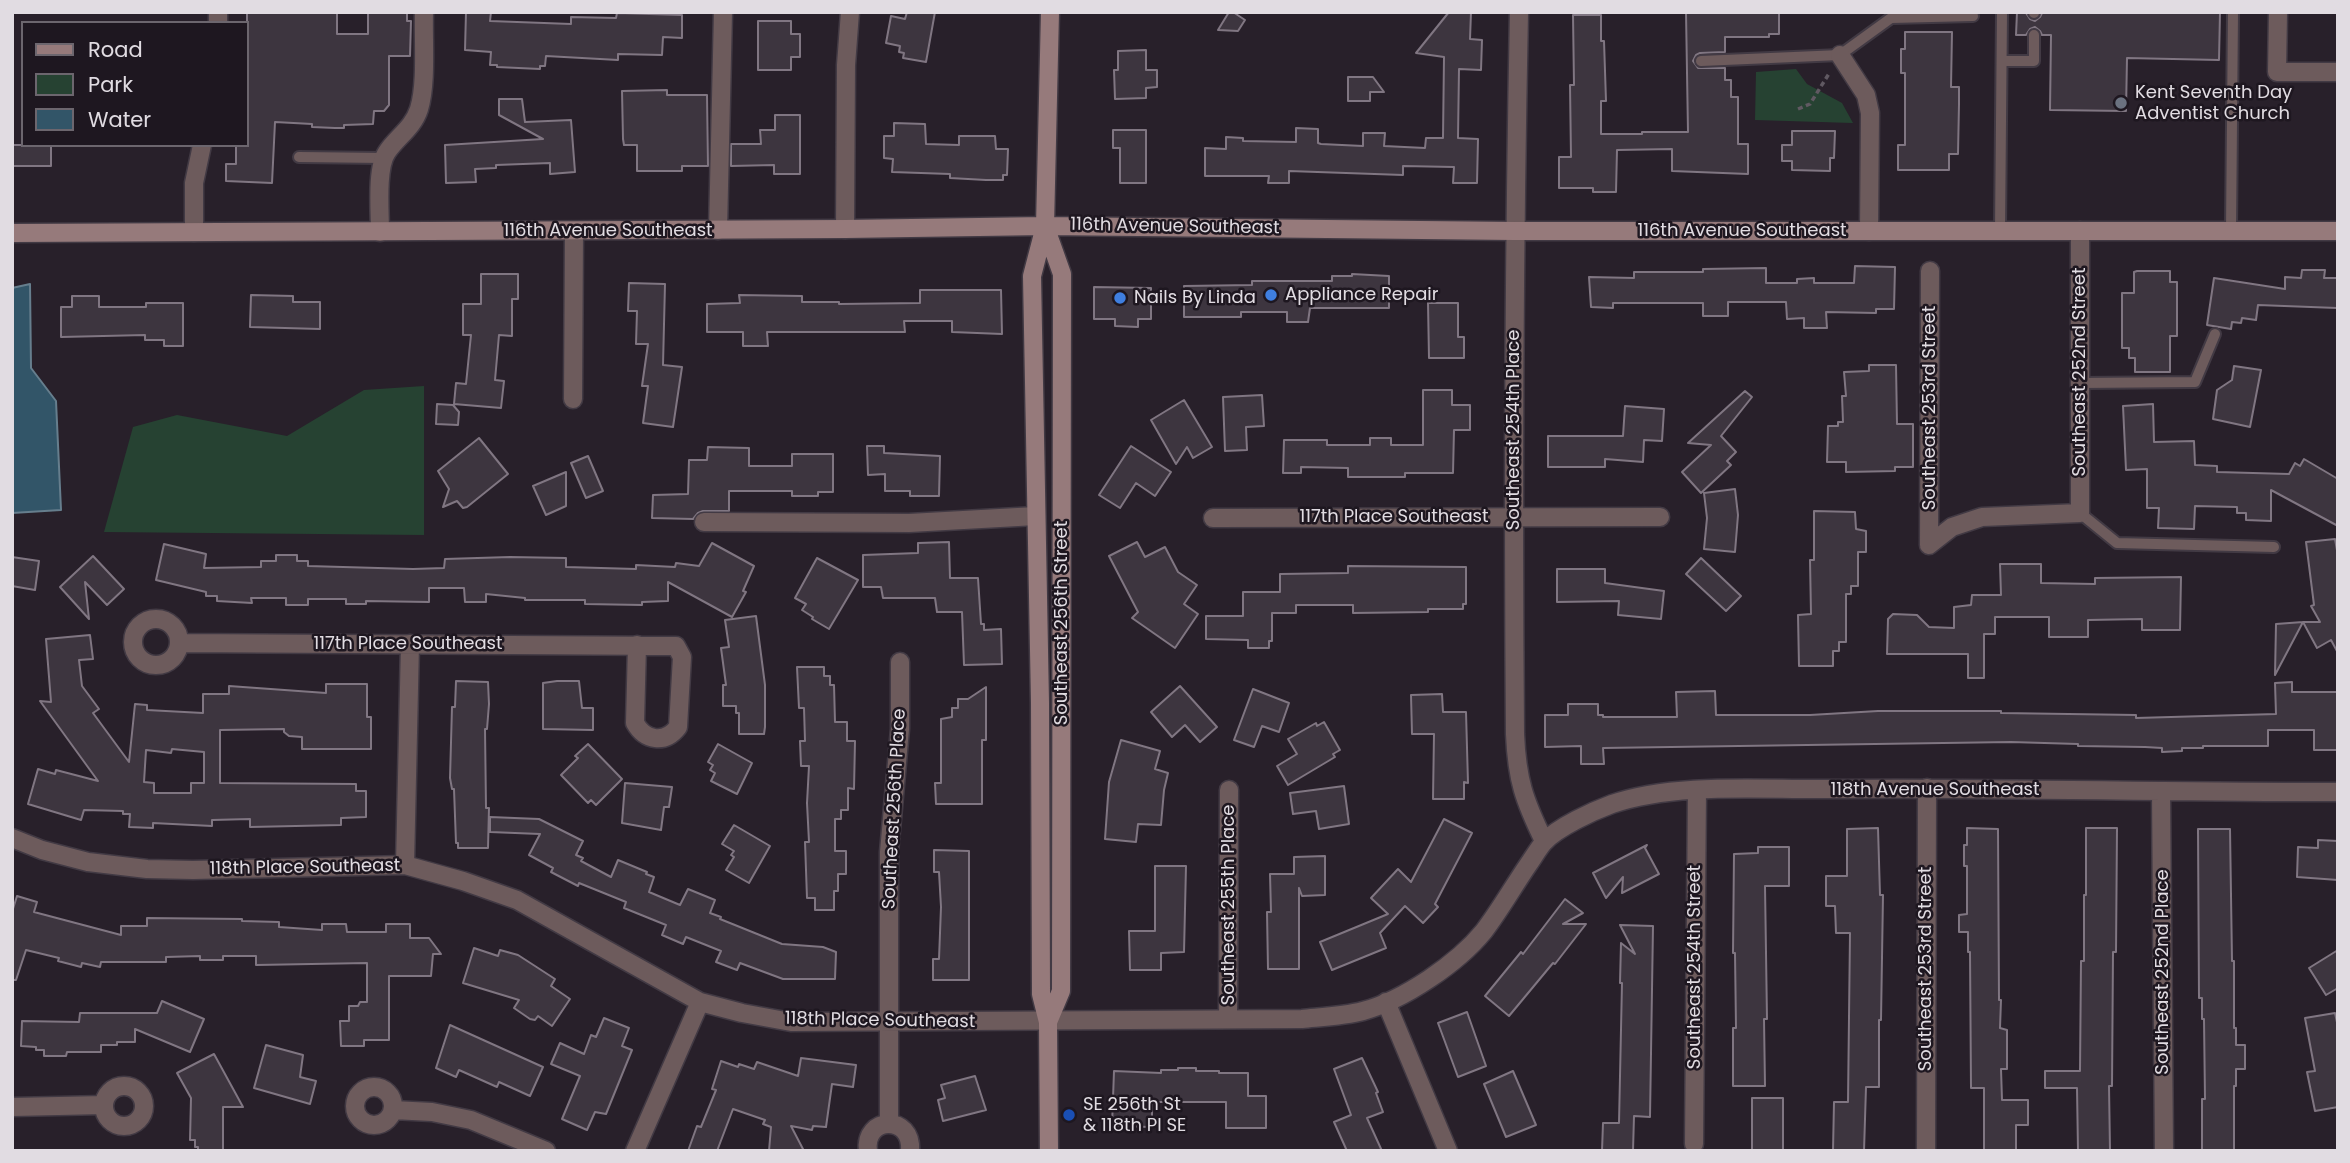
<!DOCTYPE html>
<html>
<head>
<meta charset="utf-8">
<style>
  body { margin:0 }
  #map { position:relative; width:2350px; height:1163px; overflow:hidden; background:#28202a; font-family:Poppins,sans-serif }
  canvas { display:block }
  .frame { position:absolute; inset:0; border:14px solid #e1dce2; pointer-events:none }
  .legend { position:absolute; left:21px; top:21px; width:228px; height:126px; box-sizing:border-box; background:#1e1720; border:2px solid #6c666e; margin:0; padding:9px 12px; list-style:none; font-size:21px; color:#e1dce2 }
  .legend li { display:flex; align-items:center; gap:14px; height:35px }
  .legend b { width:35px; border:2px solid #6c666e }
</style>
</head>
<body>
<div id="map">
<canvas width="2350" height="1163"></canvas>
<div class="frame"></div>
<ul class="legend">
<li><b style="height:9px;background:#967a7b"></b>Road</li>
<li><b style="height:19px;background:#264232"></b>Park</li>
<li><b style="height:19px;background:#325568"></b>Water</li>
</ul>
</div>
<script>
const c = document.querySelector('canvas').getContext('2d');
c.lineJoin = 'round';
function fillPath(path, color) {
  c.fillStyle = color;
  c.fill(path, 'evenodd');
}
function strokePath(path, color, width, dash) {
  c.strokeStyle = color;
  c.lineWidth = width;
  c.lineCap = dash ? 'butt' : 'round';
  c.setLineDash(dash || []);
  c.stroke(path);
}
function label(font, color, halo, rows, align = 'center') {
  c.font = font + ' Poppins,sans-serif';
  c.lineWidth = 5;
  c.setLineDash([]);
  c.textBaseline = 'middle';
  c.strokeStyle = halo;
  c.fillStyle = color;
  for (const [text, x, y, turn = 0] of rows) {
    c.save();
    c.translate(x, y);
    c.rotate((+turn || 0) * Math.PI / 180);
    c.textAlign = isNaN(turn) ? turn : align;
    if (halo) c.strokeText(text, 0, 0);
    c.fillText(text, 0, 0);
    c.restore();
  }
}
const green = new Path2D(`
  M1796,69L1807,84L1842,103L1853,123L1755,120L1756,72Z
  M424,386V535L104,532L133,427L177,415L287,436L364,390Z`);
const water = new Path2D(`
  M30,284L31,368L56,401L61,510L12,513V288Z`);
const building = new Path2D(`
  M247,12H337V34H368V12H407V21H411L410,56H389V105L384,111H374L373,124L344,125V128H335L312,127V124L275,122L272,183L226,181V164H236V145H247Z
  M466,12H491L490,21L571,24V17L616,18L617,13L682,15V38L663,37L662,55L618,54V60L546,56L545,66H540V69L497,67V65H490L491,52L465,50Z
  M907,12H935L926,62L903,58L904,53L899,52L900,46L886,43L891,16L905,19Z
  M1229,12H1233L1245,20L1238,31L1218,30Z
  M1449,12H1471L1470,39L1482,40L1481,70L1459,69L1458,138L1478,139L1477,183H1453L1454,167L1403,166V175L1289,171V183H1268L1269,176H1205V148L1226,149V137L1243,138V141L1296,142V128L1318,129V143L1321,144L1363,146V133H1385L1384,146L1425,148L1426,138H1443L1444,57L1416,53Z
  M1686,12H1779V34H1769V37H1725V52L1700,53L1696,55L1693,61L1698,68H1725V80H1731V97H1738V144H1748V174L1672,171V149L1617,150L1616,192H1593V188H1559V157H1571L1570,85H1574L1573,15H1601V41H1604L1606,101H1601V134H1642V132H1688Z
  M2017,12L2026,13L2030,19L2035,21L2040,17L2042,13L2051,12H2220L2219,60L2127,58L2126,111L2050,110L2051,35H2042L2040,31L2035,27L2030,29L2026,35H2016Z
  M758,21H791V34H800V57H791V70H758Z
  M1905,32H1952L1951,87H1959V104L1958,154H1949V170H1898V145H1905V73H1901V49H1905Z
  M1146,50V70H1157V87L1146,88V98L1115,99L1114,70H1118V51Z
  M1348,77H1373L1384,92H1370V101H1348Z
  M667,90V95H707L708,166H682V171H637V145H624L623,139L622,91Z
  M499,99H522L525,122L571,120L575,172L550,174V163L496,165V168L475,169L476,182L446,183L445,145L543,139L499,115Z
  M775,115H800V174H774V165L731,166V144H761L760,130H775Z
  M894,123L925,124L926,144L959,145V136H995L996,149H1008L1007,175H1003V180H986L950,178V174L892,172L893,159L884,158V136H894Z
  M1113,130H1146V183H1120V148H1113Z
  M1792,131H1835L1834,158H1830V171L1792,170V161H1782V145H1792Z
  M12,145H51V166H12Z
  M1855,266L1895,267L1894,309H1876V313L1826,312L1827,328H1804V318L1787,319L1786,302H1728V316H1703V303H1613V308L1591,307L1589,277L1634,278V272H1703V269L1766,268V283H1797V279L1814,278V283H1854Z
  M2302,270H2325L2324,278H2338L2337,308L2258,305L2256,320L2242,318L2241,323L2232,322L2231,329L2207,325L2214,278L2285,289V277L2301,278Z
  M2137,271H2170V282H2177V336H2170V372H2135V358H2129V348H2122V293H2134V272Z
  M481,274H518V299H512V336L499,335L495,380L504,381L501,408L454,404L456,383L466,384L471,335H463V304H481Z
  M1352,274L1389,276V308H1310L1308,322H1287V312H1241V317H1184V286L1252,285V281H1332V276H1352Z
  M629,283L665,284L663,365L682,367L673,427L643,423L648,386H642L648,344H636L637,311H628Z
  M1094,287L1151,288V319H1138V327L1115,326V319H1094Z
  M920,290H1001L1002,334L952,332V321H904L905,332H767L768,346H743V332H707V304L740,303L739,295L802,296V302H839V304L920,303Z
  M251,295L293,296V302H320V329L250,327Z
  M72,296H99V307H146V303H183V346H164V340H145V335L61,337V307H72Z
  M1428,303H1458V337H1464V358H1429Z
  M1869,365H1896L1897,424H1913V467H1895V471L1846,472V462H1827L1828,426H1838V422H1843L1842,396H1846L1844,372L1869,371Z
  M2234,366L2261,370L2250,427L2213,419L2217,390L2232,380Z
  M1423,390H1452V405H1470V430H1454L1453,473H1405V477H1348V468L1301,467V473H1283L1284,440H1327V445H1370V438H1391V445H1423Z
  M1745,391L1752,397L1721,436L1736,452L1727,461L1731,465L1701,493L1682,472L1711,445L1688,443Z
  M1262,395L1264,426L1246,427L1247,450L1225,451L1223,397Z
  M1184,400L1212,447L1193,458L1187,447L1176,464L1151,420Z
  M437,404L453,405L459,412L458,425L436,424Z
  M2153,404L2154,442L2194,441L2195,465L2217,466V472L2289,474L2295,463L2300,466L2304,459L2338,479V526L2271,490V521L2246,520V513H2237V507L2195,506L2194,529L2158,528L2159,508H2147V469L2126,470L2123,406Z
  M1625,406L1664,409L1662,441L1644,440L1643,462L1605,459V467H1548V436H1623Z
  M479,438L508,474L467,507L463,508L457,501L443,507L449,489L438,471Z
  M867,446H884V453L940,456L939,496H910V491H885V474L868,475Z
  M1131,446L1171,472L1155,496L1136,483L1120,508L1099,495Z
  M708,447L749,448V466H792V454H833V492H818V496H792V491H729V511H703L698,513L693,519L652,518L653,495L688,494L689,460H707Z
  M588,456L603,491L586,498L571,463Z
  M566,472V506L546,515L533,486Z
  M1735,489L1738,515L1735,552L1704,549L1707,518L1704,493Z
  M1814,511L1855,512L1856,529L1866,531V552H1858V586H1851V594H1846V642H1839V651H1833V666H1799L1798,615L1811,614L1810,560H1814Z
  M2335,539L2338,556V653L2331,640L2317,648L2303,622H2320L2311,606L2314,605L2306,542Z
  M949,542L950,578H978L981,624H984V630L1001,629L1002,664L964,665L962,612H937L935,598H883L881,587H863V555L918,553V543Z
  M1137,542L1145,557L1165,547L1178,572L1197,585L1184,604L1198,614L1175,648L1132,618L1138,612L1109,556Z
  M712,543L754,566L743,591L746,592L732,617L668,582V601L642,602V605L585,604V600H525V598L486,594V602H465L464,588H429V602L366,601V604H346V599H308V605H286V598H251L252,603L217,601V596H206V592L156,580L164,544L206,554L204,568L261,567V561H276V555H297V561H308V566L413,569L444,568L445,559L510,557L566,558V567L636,569V565L675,567L676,563L699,566Z
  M93,556L124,589L107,605L85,582L89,619L60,587Z
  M12,557L39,561L35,590L12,586Z
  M817,558L858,580L829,629L812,619L813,617L802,610L806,604L795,598Z
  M1701,558L1741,596L1726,611L1686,574Z
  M2000,564H2041V583L2095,584V578L2181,577L2180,630H2142V619L2088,620V637H2049V617H1995V634H1984V678H1968V654H1887L1888,619L1893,614L1917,615L1929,627L1954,628V607L1971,605L1972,595H2001Z
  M1348,566L1466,567V604H1463V609H1428V612L1353,613V605H1296V613H1272V641H1269V648H1248V640L1206,639V616H1243V592H1280V574L1348,573Z
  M1557,569H1605V583L1664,591L1661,619L1618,615L1619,601L1557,602Z
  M756,616L765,685V727L764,734H739V713H736V706H723V685H726L721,648L729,647L725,620Z
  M2303,622L2275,675L2276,624Z
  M90,635L93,659L79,660L82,686L99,709L93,713L129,762L135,704L147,705V710L203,713V694H229V686L326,693V684H367V717H371V749H302V737L289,736L284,732V729L220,730V783L356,784V791H366V817L341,818V825L250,827V819L212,820V826L153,823V828L129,827L130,814H123V811L84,810L81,820L28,804L38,769L55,774L56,770L98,781L40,701L51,702L46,639ZM172,749L204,752V783H191V793H154V783L144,782L146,750L171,753Z
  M797,667H824V676H830V685H834L835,722H847V741H855L854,789L848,788V810H841V819H835V851H846V874H838V891H834V910H815V898H807L805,842H809L807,803L809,766H801L800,741H805L804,708H799Z
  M456,681L488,682L489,704L487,729H485L486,808H489L488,848H458V843H456L454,789H452L450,778L452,707H455Z
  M557,681H579L582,708H593V730L543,729V683Z
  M2292,682V692H2338V750H2314V730H2268V746H2203V748H2182V751L2162,752V748L2145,747L2078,746V744L2011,742L1603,748L1604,764H1581V746L1545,747V715H1568V704H1598V715H1603V717H1677L1676,692L1715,691L1716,715H1810L1878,711H2001V713L2136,715V718L2276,714L2275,683Z
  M1180,686L1217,727L1200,742L1185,725L1172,737L1151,712Z
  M986,687V740H982V804H936L935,783H941V719L952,717V708H958V699H968Z
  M1253,689L1289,703L1279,732L1262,726L1254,747L1234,740Z
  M1442,694L1443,712H1466L1468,783L1464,782V799H1433L1434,734H1412L1411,695Z
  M1324,722L1340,750L1333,754L1335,757L1288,785L1277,766L1297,754L1288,739L1316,723L1317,726Z
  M1121,740L1160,751L1155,769L1168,773L1164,790L1161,825L1138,824L1136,842L1105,839L1109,782Z
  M588,744L622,779L596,805L591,800L588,803L561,775L578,758L575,756Z
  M718,744L752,763L737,794L711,781L715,773L710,770L713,765L708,762Z
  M625,783L672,787L669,807H664L661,830L622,823Z
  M1344,786L1349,824L1319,829L1316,811L1293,814L1290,793Z
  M490,817L539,819L583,841L576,855L583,858L581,861L611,877L618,860L647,872L646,874L654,877L649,892L680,905L688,889L715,900L710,913L721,917L720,919L782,944L823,947L836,952L835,979H783L740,963L737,970L716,962L721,951L686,937L683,944L662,935L666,925L624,908L626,902L579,883L578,886L551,872L553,868L529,855L540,834L490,832Z
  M1444,819L1472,833L1435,904L1438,907L1423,923L1405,906L1380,933L1386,948L1332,970L1320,942L1388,914L1371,898L1398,869L1411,882Z
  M734,825L770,846L749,883L726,870L734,857L731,855L734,851L722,844Z
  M1878,828L1880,895H1883L1881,1020H1879V1087H1866L1864,1151H1833L1834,1102H1848L1850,933H1836L1835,906H1826V876H1847V829Z
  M1967,828L1998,829L1999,1000H2001L2000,1028L2007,1030V1069H2001L2002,1100H2028V1125H2016V1151H1984V1088H1971L1970,952H1968V932H1959V915L1967,914V866H1964V845H1967Z
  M2086,828H2117L2116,952H2113L2112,1086H2109L2110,1151H2078L2077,1088H2045V1071H2080L2081,961H2084V895H2086Z
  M2198,829H2230L2232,961H2234V1028H2236V1045H2245V1069H2236V1086H2234V1151H2202V1099H2205L2204,1019H2202V998H2199Z
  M2318,840L2338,841V880L2297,877L2298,847L2318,848Z
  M1647,845L1645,848L1659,874L1622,893L1623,877L1606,898L1593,873Z
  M1758,847H1789V886H1765L1767,1019H1764L1765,1086H1733V1028H1736L1735,953H1733L1734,854L1758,853Z
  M934,850L969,851V980H933V959H939L941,907L939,872H934Z
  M1325,856V895L1302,896L1299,888V969H1268L1267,912H1271L1270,874H1294V857Z
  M1155,866H1186L1184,952L1161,953V970H1130L1129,931H1155Z
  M17,896L37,902L34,912L121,935V926H147V918L242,919V921L279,922V927L322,930V924H346L347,932H386V924H410V938H429L441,954H433L431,976H389V1040H364V1046H341L340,1021H349V1006H358L360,1002H367V963L256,965V956H223V960H200V956L166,957V962H101L100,967L82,963L81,967L58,961L59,958L26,950L16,980H12V912Z
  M1565,899L1583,913L1563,924H1586L1555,964L1553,963L1509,1016L1485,996L1521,952L1523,954Z
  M1620,925L1653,926L1650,1117L1634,1116L1633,1151H1602L1603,1123H1619L1622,983H1620L1621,943L1635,954Z
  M474,948L498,956L500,950L518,955L555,979L551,986L570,999L552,1026L538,1016L535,1020L530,1019L514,1008L519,1000L463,983Z
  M2338,950V988L2326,995L2309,968Z
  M162,1001L204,1019L190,1052L135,1029V1042H117V1045H101V1052H67L66,1056H44V1050H36V1047L21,1046L22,1021L79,1022L80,1013H157Z
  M1467,1012L1486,1066L1458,1077L1438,1023Z
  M2335,1013L2338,1027V1107L2315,1111L2307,1072L2315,1071L2305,1018Z
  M604,1018L629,1028L622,1046L632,1050L606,1114L595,1112L587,1130L562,1119L580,1076L551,1064L560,1043L584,1054L591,1035L596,1037Z
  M450,1025L543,1067L530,1096L499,1082L497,1087L459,1070L456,1077L436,1068Z
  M266,1045L303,1055L300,1077L316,1081L310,1104L254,1088Z
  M214,1054L243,1107H223V1151H198V1147H195V1140H190L191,1098L177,1073Z
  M801,1058L856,1065L853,1087L832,1084L826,1127L813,1126L812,1130L791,1126L804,1151H769L771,1127L763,1124L765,1120L733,1109L717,1151H688L697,1126L701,1127L716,1090L712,1089L721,1061L738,1067L739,1064L754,1069L757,1062L798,1076Z
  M1362,1058L1378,1092L1376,1093L1383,1112L1367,1118L1382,1151H1347L1334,1122L1351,1115L1334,1069Z
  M1178,1068H1196V1071H1219V1073H1248V1096H1266V1128H1226V1102H1152V1127L1112,1126L1114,1071L1161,1073V1070H1178Z
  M1513,1071L1536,1125L1506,1137L1484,1084Z
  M975,1076L986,1110L943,1121L938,1100L945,1098L941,1085Z
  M1752,1098H1783V1151H1752Z`);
const path = new Path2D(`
  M1798,109L1810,104L1830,72`);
const service = new Path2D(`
  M2034,13V12
  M1701,61L1840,55L1891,18L1973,16
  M2002,61H2034V35
  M299,157L384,158
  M2000,231L2002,12
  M2231,231L2233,12
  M2080,383L2195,382L2215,334
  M2080,513L2117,543L2274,547`);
const minor = new Path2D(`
  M218,12V23
  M1519,12C1514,253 1513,493 1515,734C1517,780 1524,800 1544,841
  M2278,12L2277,72H2338
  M1840,55L1866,95L1870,113L1869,231
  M845,229L846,65L850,12
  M718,230L723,12
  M194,232V183L202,145
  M380,232C380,212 376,168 387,152C397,137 413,128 419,109C427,83 423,40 424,12
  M573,399L574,231
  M1213,518L1660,517
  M704,522L909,523L1036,516
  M1929,545L1952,527L1982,517L2080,513V231
  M1929,545L1930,271
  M133 642a23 23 0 1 1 46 0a23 23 0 1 1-46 0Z
  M179,643L676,646L682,657L678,727C665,744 645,741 635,723L637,645
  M2161,793L2164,1151
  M12,838L42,850L88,862L147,869L193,870L405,865L463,881L517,900L700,1002L742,1013L791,1022L1302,1019C1322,1017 1344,1016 1363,1011C1404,1000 1458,963 1484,931C1500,910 1513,887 1528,865C1533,858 1538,849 1544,842C1558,827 1593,811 1612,804C1676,782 1763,790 1831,789C2000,787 2169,793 2338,792
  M405,865L410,644
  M1386,1002L1448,1151
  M1228,1019L1229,790
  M104 1106a20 20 0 1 1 40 0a20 20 0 1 1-40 0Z
  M355 1106a19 19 0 1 1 38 0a19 19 0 1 1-38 0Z
  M12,1107L104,1105
  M393,1110L432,1112L471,1120L546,1151
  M889,1124V852L900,729V662
  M1694,1144L1697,790
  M635,1151L700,1002
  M868,1151C863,1116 913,1114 910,1151
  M1926,1151L1927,788`);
const secondary = new Path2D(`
  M1045,226L1062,274L1061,991L1048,1022
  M12,233L845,229L1045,226L1515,231H2338
  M1049,1151L1048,1022L1041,994L1040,703L1032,276L1045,226L1050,12`);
const markers = [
  [2121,103,7,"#6b7280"],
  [1271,295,7,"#3f7fe0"],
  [1120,298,7,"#3f7fe0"],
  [1069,1115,7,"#1a4fb4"]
];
const poiNames = [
  ["Kent Seventh Day",2135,93],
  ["Adventist Church",2135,114],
  ["Appliance Repair",1285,295],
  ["Nails By Linda",1134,298],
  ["SE 256th St",1083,1105],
  ["& 118th Pl SE",1083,1126]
];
const streetNames = [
  ["116th Avenue Southeast",1175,227,1],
  ["116th Avenue Southeast",608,231],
  ["116th Avenue Southeast",1742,231],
  ["Southeast 252nd Street",2080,372,-90],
  ["Southeast 253rd Street",1930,408,-90],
  ["Southeast 254th Place",1514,430,-90],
  ["117th Place Southeast",1394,517],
  ["Southeast 256th Street",1062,623,-90],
  ["117th Place Southeast",408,644],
  ["118th Avenue Southeast",1935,790],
  ["Southeast 256th Place",895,809,-87],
  ["118th Place Southeast",305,868,-1],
  ["Southeast 255th Place",1229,905,-90],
  ["Southeast 254th Street",1695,967,-90],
  ["Southeast 253rd Street",1926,969,-90],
  ["Southeast 252nd Place",2163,972,-90],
  ["118th Place Southeast",880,1021,1]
];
fillPath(green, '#264232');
fillPath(water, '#325568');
strokePath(water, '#667e8d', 2);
fillPath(building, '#3d353f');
strokePath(building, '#807682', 2);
strokePath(service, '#423a44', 14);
strokePath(minor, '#423a44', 21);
strokePath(secondary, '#423a44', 21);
strokePath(path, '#605962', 3.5, [5, 3.5]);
strokePath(service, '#6d5b5c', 10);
strokePath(minor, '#6d5b5c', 18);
strokePath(secondary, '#967a7b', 18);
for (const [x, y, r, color] of markers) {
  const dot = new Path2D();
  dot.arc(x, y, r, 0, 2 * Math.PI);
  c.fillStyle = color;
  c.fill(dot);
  strokePath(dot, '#1e1720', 2.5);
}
label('18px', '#e1dce2', '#1e1720', poiNames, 'left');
label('18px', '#e1dce2', '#1e1720', streetNames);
</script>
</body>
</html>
